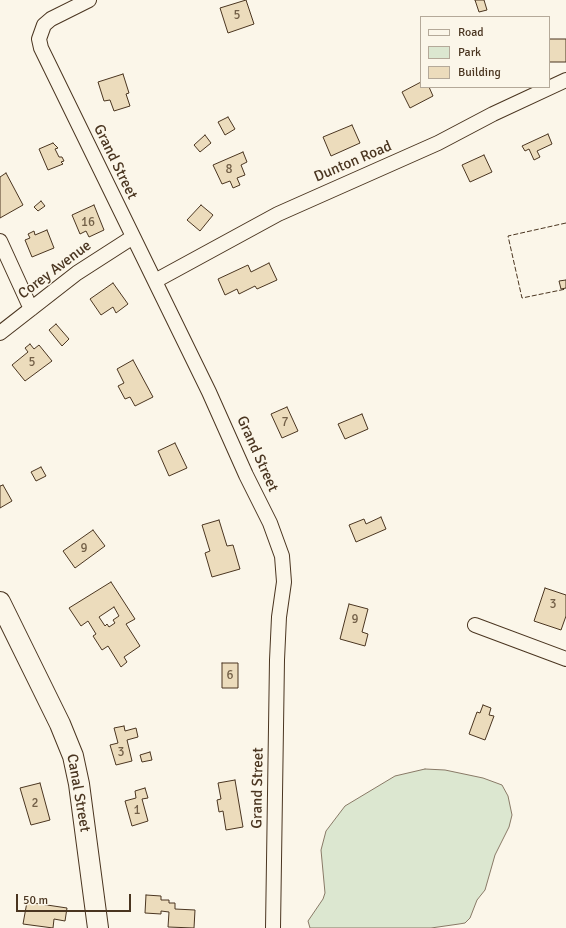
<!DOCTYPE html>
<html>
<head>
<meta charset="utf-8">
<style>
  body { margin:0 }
  #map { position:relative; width:566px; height:928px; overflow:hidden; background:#fbf6e9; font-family:Signika,sans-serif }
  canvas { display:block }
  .legend { position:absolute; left:420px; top:16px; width:130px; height:72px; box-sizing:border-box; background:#fbf6e9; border:1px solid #b4a999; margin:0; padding:5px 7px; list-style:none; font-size:12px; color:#4a3520 }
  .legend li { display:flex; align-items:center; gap:8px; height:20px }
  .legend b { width:20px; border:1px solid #b4a999 }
  .scale { position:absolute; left:16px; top:894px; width:115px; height:18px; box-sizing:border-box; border:2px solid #4a3520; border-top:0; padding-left:5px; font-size:12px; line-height:14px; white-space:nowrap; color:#4a3520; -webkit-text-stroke:3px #fbf6e9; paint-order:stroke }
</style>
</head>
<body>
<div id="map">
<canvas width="566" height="928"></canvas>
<ul class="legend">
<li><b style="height:5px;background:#fbf6e9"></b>Road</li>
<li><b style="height:11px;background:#dce7d0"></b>Park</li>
<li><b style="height:11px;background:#ecdcbc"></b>Building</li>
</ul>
<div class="scale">50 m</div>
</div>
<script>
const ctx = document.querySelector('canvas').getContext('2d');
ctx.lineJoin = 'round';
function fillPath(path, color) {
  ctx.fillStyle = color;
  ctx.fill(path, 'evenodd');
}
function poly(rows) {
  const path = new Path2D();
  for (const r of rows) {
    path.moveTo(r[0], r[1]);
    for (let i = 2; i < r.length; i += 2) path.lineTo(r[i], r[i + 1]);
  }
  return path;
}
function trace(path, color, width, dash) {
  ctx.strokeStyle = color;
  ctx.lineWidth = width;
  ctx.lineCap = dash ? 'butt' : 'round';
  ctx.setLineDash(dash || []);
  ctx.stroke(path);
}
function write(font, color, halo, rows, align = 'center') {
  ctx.font = font + ' Signika,sans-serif';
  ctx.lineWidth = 3;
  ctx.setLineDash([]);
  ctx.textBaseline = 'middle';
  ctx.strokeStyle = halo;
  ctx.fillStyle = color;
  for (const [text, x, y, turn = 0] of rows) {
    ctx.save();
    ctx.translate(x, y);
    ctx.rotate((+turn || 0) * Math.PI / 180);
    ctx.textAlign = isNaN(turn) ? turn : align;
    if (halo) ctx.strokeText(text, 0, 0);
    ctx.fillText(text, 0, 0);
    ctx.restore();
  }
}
const green = poly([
  [425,769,445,770,483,778,502,785,508,796,512,815,509,827,495,855,485,890,477,900,470,918,465,923,459,924,431,928,310,928,308,921,323,899,325,893,321,850,326,831,345,806,395,776,425,769]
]);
const building = poly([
  [246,0,254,24,228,33,220,8,246,0],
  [475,0,484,0,487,10,479,12,475,0],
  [549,39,566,39,566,62,549,62,549,39],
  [123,74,129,93,126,94,130,106,114,111,110,100,104,101,98,82,123,74],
  [421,82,421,87,429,87,433,96,410,108,402,92,421,82],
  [228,117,235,129,225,135,218,122,228,117],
  [352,125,360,143,331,156,323,137,352,125],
  [548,134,552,144,537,151,540,157,534,160,529,149,525,151,522,146,548,134],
  [205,135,211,143,200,152,194,145,205,135],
  [53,143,58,148,55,149,59,157,62,157,64,161,61,162,63,164,48,170,39,149,53,143],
  [243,152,247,162,241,165,245,175,237,178,240,185,233,188,230,181,222,184,213,165,243,152],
  [484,155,492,172,470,182,462,165,484,155],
  [6,173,23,205,0,218,0,177,6,173],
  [41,201,45,206,38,211,34,207,41,201],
  [94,205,104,230,89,237,86,231,80,234,72,215,94,205],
  [201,205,213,215,200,231,187,220,201,205],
  [47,230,54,248,32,257,25,240,30,238,28,234,34,231,35,235,47,230],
  [269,263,277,280,257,289,255,286,239,294,237,289,225,295,218,279,248,265,251,272,269,263],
  [566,280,566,288,561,289,559,281,566,280],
  [113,283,128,304,116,313,113,307,101,315,90,299,113,283],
  [56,324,69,339,62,346,49,330,56,324],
  [30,344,34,349,39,345,52,361,25,381,12,365,28,352,25,348,30,344],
  [133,360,153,397,135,406,130,397,125,399,118,386,124,383,117,369,133,360],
  [287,407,298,431,282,438,271,414,287,407],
  [362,414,368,429,345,439,338,424,362,414],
  [175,443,187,468,169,476,158,451,175,443],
  [41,467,46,476,36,481,31,472,41,467],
  [3,485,12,501,0,508,0,486,3,485],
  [381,517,386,529,356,542,349,525,364,519,366,524,381,517],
  [219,520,227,546,233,545,240,569,212,577,205,553,210,551,202,525,219,520],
  [93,530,105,546,75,568,63,551,93,530],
  [111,582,135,619,126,624,140,646,124,657,127,662,121,667,108,646,102,650,93,636,96,634,88,621,81,626,69,608,111,582],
  [114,607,119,616,113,620,115,623,109,627,107,624,105,626,99,617,114,607],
  [545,588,566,595,566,616,561,630,534,621,545,588],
  [349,604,368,609,362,632,368,634,365,646,340,639,349,604],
  [222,663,238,663,238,688,222,688,222,663],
  [483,705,491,708,489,715,494,716,485,740,469,734,477,712,480,713,483,705],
  [124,726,125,731,136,728,138,737,127,740,132,761,116,765,110,745,118,743,114,728,124,726],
  [150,752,152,760,142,762,140,755,150,752],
  [235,780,243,827,226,830,223,811,219,812,217,800,221,799,218,783,235,780],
  [40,783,50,820,31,825,20,788,40,783],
  [145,788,148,798,142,799,148,821,132,826,125,801,136,798,135,791,145,788],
  [146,895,161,896,161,900,169,900,169,903,175,903,175,909,195,910,194,928,168,927,169,912,161,911,161,914,145,913,146,895],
  [27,902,67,908,65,921,54,919,53,928,23,924,27,902]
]);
const street = poly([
  [89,0,51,19,44,25,39,39,41,48,209,392,246,475,270,523,282,556,284,582,279,617,277,660,273,928],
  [0,241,31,309],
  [155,281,278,214,438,143,493,114,566,80],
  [0,333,77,273,133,237],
  [475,625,566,659]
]);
const secondary = poly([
  [0,602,60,724,73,756,79,784,98,928]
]);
const fence = poly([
  [566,223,508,236,522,298,566,289]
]);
const numberNames = [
  ["5",237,16],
  ["8",229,170],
  ["16",88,223],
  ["5",32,363],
  ["7",285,423],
  ["9",84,549],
  ["3",553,605],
  ["9",355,620],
  ["6",230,676],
  ["3",121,753],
  ["2",35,804],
  ["1",137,811]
];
const streetNames = [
  ["Grand Street",115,162,64],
  ["Dunton Road",353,162,-23],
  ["Corey Avenue",55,270,-37],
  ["Grand Street",257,454,66],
  ["Grand Street",258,788,-89],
  ["Canal Street",78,793,80]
];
fillPath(green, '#dce7d0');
trace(green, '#887966', 1);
fillPath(building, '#ecdcbc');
trace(building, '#4a3520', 1);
trace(street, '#4a3520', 16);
trace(secondary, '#4a3520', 22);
trace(street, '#fbf6e9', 14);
trace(secondary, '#fbf6e9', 20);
trace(fence, '#4a3520', 1, [5, 2]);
write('13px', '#725f47', null, numberNames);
write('15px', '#4a3520', '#fbf6e9', streetNames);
</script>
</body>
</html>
